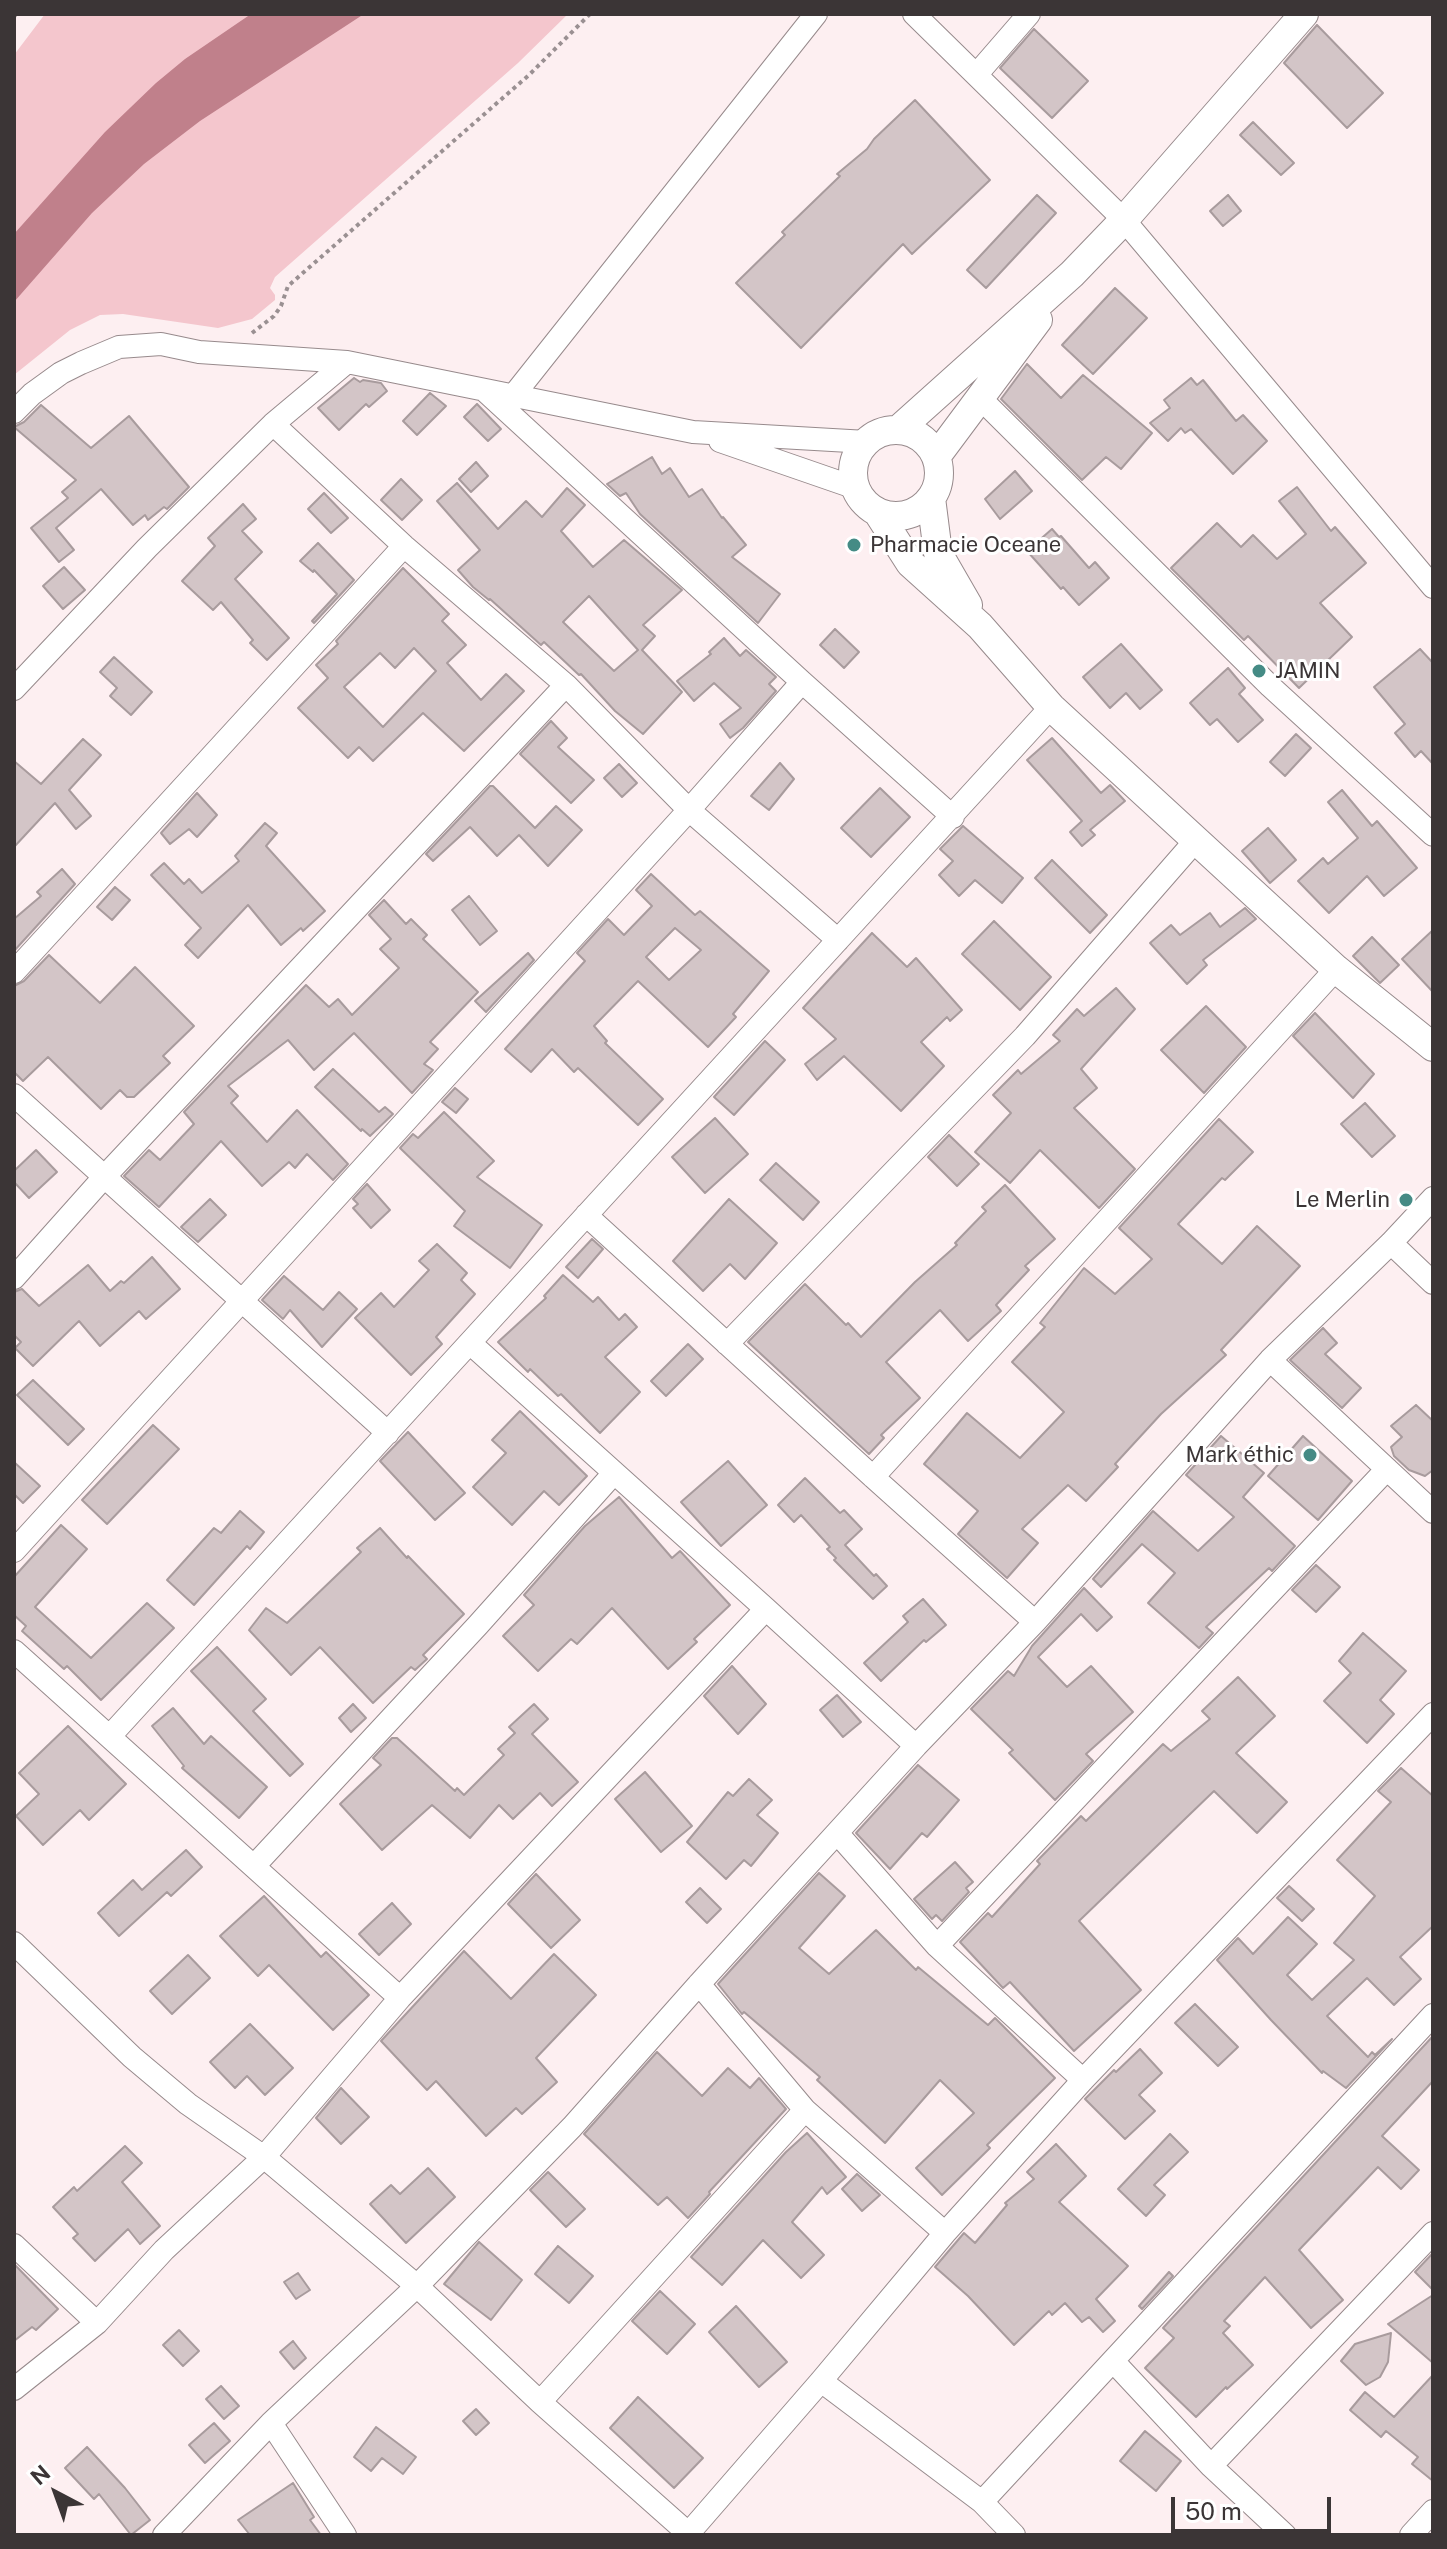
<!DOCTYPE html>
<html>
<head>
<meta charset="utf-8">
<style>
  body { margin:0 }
  #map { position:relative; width:1447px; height:2549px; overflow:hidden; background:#fdeff1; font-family:"Public Sans",sans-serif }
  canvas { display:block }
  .frame { position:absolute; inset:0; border:16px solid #3b3536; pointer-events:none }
  .north { position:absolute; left:16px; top:2453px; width:80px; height:80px; -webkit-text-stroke:6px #fff; paint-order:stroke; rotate:319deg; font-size:22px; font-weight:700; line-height:32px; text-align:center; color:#3b3536 }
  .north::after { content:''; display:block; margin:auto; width:28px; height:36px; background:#3b3536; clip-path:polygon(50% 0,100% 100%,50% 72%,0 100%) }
  .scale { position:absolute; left:1171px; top:2497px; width:160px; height:36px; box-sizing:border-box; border:4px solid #3b3536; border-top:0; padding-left:10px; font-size:24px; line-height:28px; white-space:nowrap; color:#3b3536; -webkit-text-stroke:6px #fff; paint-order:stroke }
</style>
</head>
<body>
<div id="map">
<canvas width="1447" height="2549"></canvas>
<div class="frame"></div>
<div class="north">N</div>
<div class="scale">50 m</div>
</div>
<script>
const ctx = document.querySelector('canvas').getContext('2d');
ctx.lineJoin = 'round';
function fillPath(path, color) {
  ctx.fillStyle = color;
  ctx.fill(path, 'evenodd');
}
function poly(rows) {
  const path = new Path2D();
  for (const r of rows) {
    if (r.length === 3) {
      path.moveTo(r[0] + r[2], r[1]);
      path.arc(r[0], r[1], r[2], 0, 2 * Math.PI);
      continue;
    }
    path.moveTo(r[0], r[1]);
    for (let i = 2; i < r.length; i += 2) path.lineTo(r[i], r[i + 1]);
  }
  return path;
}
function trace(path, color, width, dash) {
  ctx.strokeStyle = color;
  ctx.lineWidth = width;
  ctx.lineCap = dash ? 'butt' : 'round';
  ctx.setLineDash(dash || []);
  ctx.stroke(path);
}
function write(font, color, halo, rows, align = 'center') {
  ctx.font = font + ' "Public Sans",sans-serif';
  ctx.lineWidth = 6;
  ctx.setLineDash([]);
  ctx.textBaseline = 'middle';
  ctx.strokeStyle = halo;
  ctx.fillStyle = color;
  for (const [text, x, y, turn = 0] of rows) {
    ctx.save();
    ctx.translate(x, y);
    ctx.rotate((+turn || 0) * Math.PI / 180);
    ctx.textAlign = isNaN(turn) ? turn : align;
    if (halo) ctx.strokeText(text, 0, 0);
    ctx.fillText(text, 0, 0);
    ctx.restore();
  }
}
const green = poly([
  [45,14,568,14,518,63,275,277,270,288,275,295,275,300,252,319,218,328,123,314,100,315,70,330,14,375,14,55]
]);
const water = poly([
  [251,14,364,14,200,121,144,164,92,213,14,302,14,234,105,132,156,83,185,59]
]);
const building = poly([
  [1317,25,1383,93,1347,128,1284,63,1317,25],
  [1034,29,1088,81,1052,118,1000,68,1034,29],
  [915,100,990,180,912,254,903,244,801,348,736,283,785,235,782,232,840,176,837,174,867,149,874,139,915,100],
  [1253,122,1294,163,1281,175,1240,135,1253,122],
  [1037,195,1056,213,986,288,967,270,1037,195],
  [1228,195,1241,211,1223,226,1210,211,1228,195],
  [1115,288,1147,318,1093,374,1062,345,1115,288],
  [1027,364,1061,398,1083,375,1152,433,1121,469,1106,457,1082,480,1001,399,1027,364],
  [354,378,360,382,363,380,381,383,387,391,369,407,366,404,339,430,318,408,354,378],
  [1191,378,1197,385,1203,380,1236,421,1243,415,1267,441,1233,474,1191,429,1185,433,1181,428,1168,441,1150,423,1170,408,1164,400,1191,378],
  [430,393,446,406,417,435,403,421,430,393],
  [477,404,501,429,488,441,464,417,477,404],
  [41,405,91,448,129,416,189,487,167,509,164,507,148,520,145,515,133,525,101,489,56,528,74,550,59,562,31,528,68,498,62,492,76,480,14,427,24,422,41,405],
  [652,457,662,474,670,468,689,497,702,489,722,518,723,517,746,545,732,557,780,594,758,623,640,514,626,493,620,496,607,484,652,457],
  [476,462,488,476,471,492,459,479,476,462],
  [1015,471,1032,491,1000,519,985,499,1015,471],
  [401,479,422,500,402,520,381,500,401,479],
  [457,483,498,529,526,501,542,517,567,488,585,505,561,531,593,567,624,540,682,590,643,625,655,636,642,650,682,692,643,734,615,711,581,674,579,675,544,642,541,645,490,599,489,600,473,587,458,570,480,550,437,501,457,483],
  [589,596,638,650,614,671,563,622,589,596],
  [1297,487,1331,531,1335,527,1366,563,1320,603,1352,637,1299,688,1248,636,1244,640,1171,568,1217,523,1241,547,1253,535,1277,559,1306,534,1279,501,1297,487],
  [324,493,348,518,331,533,308,509,324,493],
  [243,504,256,519,242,531,262,552,235,579,289,638,267,660,250,643,253,640,221,602,213,610,182,581,215,546,208,538,243,504],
  [1052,529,1059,537,1061,536,1089,568,1095,562,1109,578,1079,605,1063,587,1061,589,1027,551,1052,529],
  [318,543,354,580,314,623,312,621,337,594,314,570,313,572,300,561,318,543],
  [64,567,85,590,63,609,43,586,64,567],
  [403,568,449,614,442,621,466,645,447,663,481,700,506,674,524,691,464,751,423,713,373,761,359,747,348,758,298,708,328,678,316,665,338,644,336,641,403,568],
  [414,648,436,671,383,727,344,687,380,653,395,668,414,648],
  [835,629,859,652,844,668,820,645,835,629],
  [724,638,740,656,746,650,776,677,769,684,776,691,743,728,730,738,720,724,741,708,714,683,694,701,677,681,711,654,709,652,724,638],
  [1121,644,1162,690,1140,709,1126,693,1110,708,1083,677,1121,644],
  [1420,649,1433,663,1433,764,1421,751,1415,757,1395,733,1405,724,1374,687,1420,649],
  [114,657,152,692,131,715,110,696,117,688,100,672,114,657],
  [1228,668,1245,688,1239,694,1263,720,1238,742,1217,719,1210,725,1190,703,1228,668],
  [551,721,567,738,558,747,594,780,571,803,520,754,551,721],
  [1296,734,1311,748,1285,776,1270,762,1296,734],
  [1052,738,1101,793,1110,785,1125,801,1090,830,1095,835,1082,846,1070,832,1082,821,1027,760,1052,738],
  [83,739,101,755,69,790,91,816,76,829,55,803,14,847,14,761,41,784,83,739],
  [780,763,794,779,769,810,751,796,780,763],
  [619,764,637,783,622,797,604,778,619,764],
  [490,786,493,786,535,828,556,806,582,830,548,866,519,835,497,856,470,827,433,861,426,854,490,786],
  [880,788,910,817,871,857,841,828,880,788],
  [1342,790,1372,826,1377,821,1417,868,1384,896,1367,876,1329,913,1298,881,1323,858,1328,864,1358,838,1328,802,1342,790],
  [197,793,217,815,197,837,189,829,170,844,161,833,197,793],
  [265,823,277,833,266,846,325,911,303,931,301,928,281,945,248,905,198,958,185,945,201,928,151,875,164,863,184,884,189,879,202,893,239,861,235,856,265,823],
  [963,826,1023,878,1002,903,975,880,959,896,939,875,953,861,940,849,963,826],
  [1268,828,1296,860,1270,883,1242,851,1268,828],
  [1052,860,1107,915,1090,933,1035,878,1052,860],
  [62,869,75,884,14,951,14,919,41,896,37,892,62,869],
  [651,874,695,915,700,911,769,971,733,1014,736,1017,708,1047,638,981,594,1026,607,1041,605,1043,663,1099,638,1125,578,1068,574,1072,552,1049,531,1072,505,1049,585,961,577,953,608,919,624,935,652,906,636,890,651,874],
  [675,928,701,950,669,980,646,957,675,928],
  [115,887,130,900,112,920,97,907,115,887],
  [469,896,497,931,480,945,452,910,469,896],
  [384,900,406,924,411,919,427,935,423,939,478,992,430,1042,438,1049,424,1064,433,1070,412,1093,354,1033,314,1070,288,1040,228,1086,238,1096,231,1103,267,1142,297,1110,348,1164,333,1180,307,1154,295,1168,289,1162,262,1186,221,1141,159,1207,124,1176,149,1150,160,1160,194,1124,184,1112,306,985,329,1007,338,999,352,1015,399,968,380,949,391,939,369,915,384,900],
  [1245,908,1256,919,1203,960,1207,965,1187,984,1150,943,1171,925,1180,935,1210,913,1220,927,1245,908],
  [994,921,1051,977,1020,1010,962,954,994,921],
  [1433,930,1433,992,1402,959,1433,930],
  [872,933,907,967,916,958,962,1010,950,1021,947,1017,921,1042,944,1066,901,1111,844,1056,817,1080,805,1064,836,1039,803,1008,872,933],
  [1372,937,1399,965,1380,983,1353,956,1372,937],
  [528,953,534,960,486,1012,475,1001,528,953],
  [49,955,100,1003,135,967,194,1026,163,1056,170,1063,134,1097,127,1097,120,1090,101,1109,48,1057,23,1081,14,1072,14,986,24,981,49,955],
  [1116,988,1135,1009,1081,1069,1097,1088,1074,1108,1135,1169,1099,1208,1040,1150,1010,1183,975,1152,1011,1113,993,1095,1018,1070,1021,1074,1060,1041,1053,1035,1077,1009,1084,1016,1116,988],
  [1206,1006,1246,1047,1204,1093,1161,1050,1206,1006],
  [1315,1013,1374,1074,1353,1098,1293,1036,1315,1013],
  [765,1041,785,1060,734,1115,714,1097,765,1041],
  [333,1069,379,1112,385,1107,393,1114,370,1136,362,1129,361,1131,315,1087,333,1069],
  [455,1088,468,1099,456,1113,442,1102,455,1088],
  [1365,1103,1395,1136,1372,1157,1341,1124,1365,1103],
  [444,1112,494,1161,477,1177,542,1225,510,1268,454,1226,465,1211,400,1148,413,1134,418,1138,444,1112],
  [715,1118,748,1154,705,1193,672,1157,715,1118],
  [1219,1119,1253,1152,1225,1180,1222,1178,1178,1224,1222,1264,1257,1226,1300,1266,1221,1350,1226,1355,1161,1414,1115,1464,1118,1467,1086,1501,1068,1485,1022,1529,1038,1543,1007,1578,958,1534,978,1511,924,1464,967,1413,1020,1458,1064,1412,1012,1362,1045,1327,1040,1323,1084,1268,1115,1294,1152,1259,1119,1228,1219,1119],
  [949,1135,979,1164,957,1186,928,1157,949,1135],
  [36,1150,57,1172,29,1198,14,1182,14,1171,36,1150],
  [776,1163,819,1202,803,1220,760,1180,776,1163],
  [367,1184,390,1210,371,1228,353,1208,358,1204,353,1199,367,1184],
  [1005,1185,1055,1239,1025,1266,1029,1270,996,1305,1001,1311,968,1341,940,1310,886,1362,920,1398,881,1435,884,1438,869,1454,748,1342,805,1284,846,1325,848,1323,861,1337,915,1282,957,1245,955,1243,986,1211,982,1207,1005,1185],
  [210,1199,226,1215,198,1242,181,1227,210,1199],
  [729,1199,777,1243,745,1279,730,1264,703,1291,673,1261,729,1199],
  [592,1239,603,1249,578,1278,566,1267,592,1239],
  [437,1244,467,1273,461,1280,475,1294,436,1337,442,1344,411,1375,355,1318,381,1293,394,1307,429,1270,419,1261,437,1244],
  [152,1257,180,1289,146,1319,139,1311,100,1346,79,1321,33,1366,15,1348,21,1342,14,1335,14,1292,22,1289,39,1306,88,1265,110,1291,121,1281,124,1283,152,1257],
  [563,1275,593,1302,598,1297,619,1320,625,1314,637,1327,605,1357,640,1392,600,1433,561,1394,558,1396,530,1369,528,1372,498,1342,546,1298,544,1296,563,1275],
  [284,1276,323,1310,339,1292,357,1309,322,1347,290,1310,283,1319,262,1300,284,1276],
  [1323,1328,1337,1343,1325,1354,1361,1388,1342,1408,1290,1360,1323,1328],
  [688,1344,703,1359,666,1396,651,1381,688,1344],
  [33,1380,84,1429,68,1445,17,1395,33,1380],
  [1416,1405,1433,1421,1433,1470,1425,1476,1409,1470,1394,1456,1391,1447,1402,1437,1391,1426,1416,1405],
  [520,1411,587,1476,559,1505,544,1491,512,1525,473,1487,506,1453,492,1440,520,1411],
  [153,1425,179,1449,107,1524,82,1500,153,1425],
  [408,1432,465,1493,435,1520,380,1461,408,1432],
  [1221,1436,1264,1473,1243,1497,1295,1546,1272,1571,1269,1568,1206,1627,1213,1633,1199,1648,1148,1603,1175,1573,1142,1544,1101,1587,1093,1579,1153,1511,1198,1551,1234,1517,1186,1475,1221,1436],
  [1303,1436,1352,1481,1318,1520,1268,1476,1303,1436],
  [728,1461,767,1505,721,1546,681,1502,728,1461],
  [14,1462,40,1486,23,1503,14,1494,14,1462],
  [805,1478,840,1513,844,1510,862,1529,845,1545,874,1576,876,1574,887,1586,873,1599,834,1560,836,1558,827,1549,830,1547,801,1515,794,1522,778,1505,805,1478],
  [619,1497,672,1558,680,1551,730,1605,694,1639,697,1642,668,1669,612,1608,577,1644,571,1639,538,1671,503,1636,534,1605,524,1595,585,1526,619,1497],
  [240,1511,264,1532,250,1549,247,1546,194,1605,167,1580,214,1528,221,1533,240,1511],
  [61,1525,87,1549,35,1607,91,1658,147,1603,174,1628,101,1700,67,1666,64,1669,22,1631,26,1626,14,1615,14,1577,61,1525],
  [380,1528,407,1558,408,1556,464,1614,423,1655,427,1659,415,1670,411,1667,373,1703,320,1647,291,1675,249,1630,266,1608,287,1623,361,1552,357,1548,380,1528],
  [1316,1565,1340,1587,1316,1612,1292,1590,1316,1565],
  [1084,1588,1112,1617,1097,1631,1081,1614,1038,1657,1067,1687,1091,1666,1133,1712,1086,1754,1093,1761,1055,1800,1009,1753,1013,1750,971,1709,1008,1671,1014,1676,1032,1646,1084,1588],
  [923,1599,946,1625,926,1642,924,1640,881,1681,864,1663,908,1622,903,1616,923,1599],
  [1363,1633,1406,1671,1380,1700,1394,1714,1367,1743,1324,1701,1351,1673,1339,1661,1363,1633],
  [217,1647,266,1699,253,1711,303,1764,290,1776,191,1671,217,1647],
  [732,1666,766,1704,738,1734,704,1696,732,1666],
  [1238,1677,1275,1716,1236,1753,1287,1802,1257,1833,1214,1791,1079,1921,1141,1990,1074,2051,1010,1982,1003,1988,960,1942,988,1913,992,1917,1040,1864,1037,1861,1081,1816,1086,1821,1163,1744,1171,1751,1210,1719,1202,1711,1238,1677],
  [837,1695,861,1722,843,1737,820,1710,837,1695],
  [353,1704,366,1718,351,1732,339,1718,353,1704],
  [534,1704,548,1719,532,1734,578,1782,552,1806,540,1793,513,1819,499,1805,470,1838,432,1805,382,1850,340,1804,381,1765,373,1758,392,1738,397,1738,455,1791,457,1788,464,1795,504,1755,498,1749,515,1733,509,1727,534,1704],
  [173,1708,204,1744,211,1736,267,1787,239,1818,182,1768,184,1766,152,1726,173,1708],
  [68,1726,126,1784,89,1820,80,1810,43,1845,16,1816,39,1794,19,1773,68,1726],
  [918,1765,959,1800,927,1837,922,1833,890,1869,856,1833,918,1765],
  [1401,1768,1433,1796,1433,1926,1400,1957,1421,1979,1394,2005,1367,1978,1327,2016,1368,2057,1372,2052,1375,2055,1392,2039,1346,2088,1323,2071,1322,2073,1271,2020,1217,1960,1238,1938,1253,1954,1288,1917,1317,1944,1287,1975,1312,2000,1354,1960,1334,1943,1375,1896,1337,1860,1391,1802,1378,1791,1401,1768],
  [645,1772,692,1826,661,1852,615,1799,645,1772],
  [749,1779,772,1800,757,1815,778,1833,751,1866,744,1860,726,1879,687,1842,728,1792,733,1796,749,1779],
  [186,1850,202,1867,171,1896,167,1892,119,1936,98,1913,133,1880,142,1890,186,1850],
  [955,1862,973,1882,966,1888,969,1892,942,1921,936,1915,932,1919,914,1899,955,1862],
  [819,1873,845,1896,799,1948,829,1974,876,1930,916,1970,918,1967,988,2025,995,2018,1055,2078,987,2145,990,2148,942,2195,916,2168,974,2113,940,2080,885,2143,817,2080,820,2077,744,2012,742,2014,718,1984,819,1873],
  [536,1874,580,1920,551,1948,508,1904,536,1874],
  [1289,1886,1314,1909,1302,1921,1277,1898,1289,1886],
  [700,1888,721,1909,707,1923,686,1902,700,1888],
  [264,1896,321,1957,326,1952,369,1995,333,2030,269,1965,258,1976,220,1936,264,1896],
  [392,1903,411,1924,379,1955,359,1934,392,1903],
  [464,1951,511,1999,554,1954,596,1995,536,2058,557,2082,522,2114,516,2108,486,2136,436,2081,427,2090,381,2041,464,1951],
  [188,1955,210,1978,172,2014,150,1991,188,1955],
  [1195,2004,1238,2047,1218,2066,1175,2023,1195,2004],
  [250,2024,293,2068,265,2095,247,2076,235,2088,210,2062,250,2024],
  [1433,2036,1433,2081,1382,2136,1419,2170,1401,2189,1378,2167,1299,2250,1343,2300,1311,2328,1265,2277,1224,2321,1230,2326,1223,2333,1253,2365,1227,2389,1226,2387,1196,2417,1145,2368,1174,2338,1163,2328,1433,2036],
  [1140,2049,1162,2073,1139,2095,1155,2111,1125,2139,1085,2099,1114,2070,1116,2072,1140,2049],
  [657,2052,702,2096,728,2068,750,2088,759,2078,786,2109,709,2192,710,2194,688,2218,667,2197,658,2205,584,2134,657,2052],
  [341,2088,369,2117,341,2144,316,2118,341,2088],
  [807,2133,846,2177,827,2194,822,2187,792,2222,824,2255,801,2278,763,2240,722,2285,691,2257,786,2152,807,2133],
  [1170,2134,1188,2152,1154,2185,1165,2195,1146,2216,1118,2189,1170,2134],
  [1056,2144,1086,2176,1059,2202,1128,2266,1096,2299,1115,2321,1103,2332,1089,2317,1082,2322,1065,2303,1052,2315,1049,2311,1014,2345,968,2296,935,2267,964,2233,975,2243,1007,2205,1005,2203,1034,2179,1027,2172,1056,2144],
  [125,2146,142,2163,122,2182,160,2226,140,2244,128,2229,95,2261,73,2238,78,2234,53,2207,74,2187,77,2191,125,2146],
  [428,2168,455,2197,406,2243,370,2204,391,2185,400,2194,428,2168],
  [548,2172,585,2209,566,2227,530,2190,548,2172],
  [857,2174,880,2195,862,2211,842,2189,857,2174],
  [479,2242,522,2280,491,2320,444,2284,479,2242],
  [558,2246,593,2276,569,2303,535,2274,558,2246],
  [1433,2253,1433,2290,1415,2272,1433,2253],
  [14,2264,58,2309,36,2330,32,2327,14,2341,14,2264],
  [1169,2272,1173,2276,1142,2309,1139,2306,1169,2272],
  [298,2273,310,2290,296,2299,284,2282,298,2273],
  [660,2291,695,2324,667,2354,632,2321,660,2291],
  [1433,2295,1433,2363,1388,2324,1433,2295],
  [736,2306,787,2362,759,2387,709,2332,736,2306],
  [179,2330,199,2351,183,2366,163,2345,179,2330],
  [1391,2333,1388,2362,1380,2377,1366,2385,1341,2361,1355,2344,1391,2333],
  [293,2341,306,2358,294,2369,280,2352,293,2341],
  [1433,2375,1433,2481,1412,2464,1418,2457,1386,2431,1381,2437,1350,2410,1365,2392,1394,2417,1433,2375],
  [221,2386,239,2406,224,2419,206,2399,221,2386],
  [638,2397,703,2458,674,2488,610,2428,638,2397],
  [476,2409,489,2423,476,2435,463,2421,476,2409],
  [214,2423,230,2441,205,2463,189,2445,214,2423],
  [376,2427,416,2457,403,2474,382,2458,371,2471,354,2457,376,2427],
  [1145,2431,1181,2461,1156,2491,1120,2461,1145,2431],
  [87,2447,125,2488,150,2520,131,2535,99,2494,94,2499,65,2468,87,2447],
  [293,2483,314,2517,310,2520,321,2535,250,2535,238,2520,293,2483]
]);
const path = poly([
  [14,17,16,14],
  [252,333,274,316,281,306,288,286,529,75,590,14]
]);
const minor = poly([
  [914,14,1124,220,1433,587],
  [977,74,1029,14],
  [484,390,802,682,953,817],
  [513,396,816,14],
  [980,398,1270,686,1433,835],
  [14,412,32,394,61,373,81,363,119,347,161,344,199,352,347,362,693,432,867,442],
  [273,424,404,546,566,685,689,810,838,940],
  [720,441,856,488],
  [14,689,147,548,273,424,347,362],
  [14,972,404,546],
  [14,1095,388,1433],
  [586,1215,873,1477,1035,1622],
  [1391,1243,1433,1283],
  [14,1278,105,1176,566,685],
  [470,1343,766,1609,916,1746],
  [727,1344,1025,1036,1196,840],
  [1270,1360,1433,1512],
  [873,1477,1336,969],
  [14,1551,689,810,802,682],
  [14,1651,400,1998],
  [110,1736,1051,707],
  [838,1834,937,1946,1083,2080],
  [254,1866,478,1625,614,1473],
  [14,1943,132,2057,188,2104,264,2157,417,2286,540,2402,690,2535],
  [937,1946,1387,1469],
  [699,1984,805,2110,945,2233],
  [14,2245,97,2323],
  [1113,2361,1211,2466,1285,2535],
  [821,2381,982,2502,1014,2535],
  [14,2389,97,2323,164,2250,264,2157,400,1998,766,1609],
  [540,2402,805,2110],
  [271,2423,345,2535],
  [1211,2466,1433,2233],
  [982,2502,1433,2015],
  [688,2534,821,2381,945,2233,1083,2080,1433,1714],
  [164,2535,271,2423,417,2286,572,2127,699,1984,916,1746,1035,1622,1270,1360,1391,1243,1433,1198],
  [1411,2535,1433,2511]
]);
const major = poly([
  [898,430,1072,274,1124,220,1304,14],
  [896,473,43],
  [936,457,1038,320],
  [931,498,938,553,968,605],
  [878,513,910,563,980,626,1051,707,1336,969,1433,1047]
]);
const markers = [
  [854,545,8,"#458b85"],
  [1259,671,8,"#458b85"],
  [1406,1200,8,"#458b85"],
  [1310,1455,8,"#458b85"]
];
const poiNames = [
  ["Pharmacie Oceane",870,545],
  ["JAMIN",1275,671],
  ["Le Merlin",1390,1200,"right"],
  ["Mark éthic",1294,1455,"right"]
];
fillPath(green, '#f4c6cd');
fillPath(water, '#c0808b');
fillPath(building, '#d3c5c7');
trace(building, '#a89b9d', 2);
trace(minor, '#978a8c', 24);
trace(major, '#978a8c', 30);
trace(path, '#9a9092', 4, [4, 4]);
trace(minor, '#fff', 22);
trace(major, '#fff', 28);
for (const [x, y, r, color] of markers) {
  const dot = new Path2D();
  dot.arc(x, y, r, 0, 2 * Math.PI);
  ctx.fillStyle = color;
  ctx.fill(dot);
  trace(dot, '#fff', 3);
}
write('22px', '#3b3536', '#fff', poiNames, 'left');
</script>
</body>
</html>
